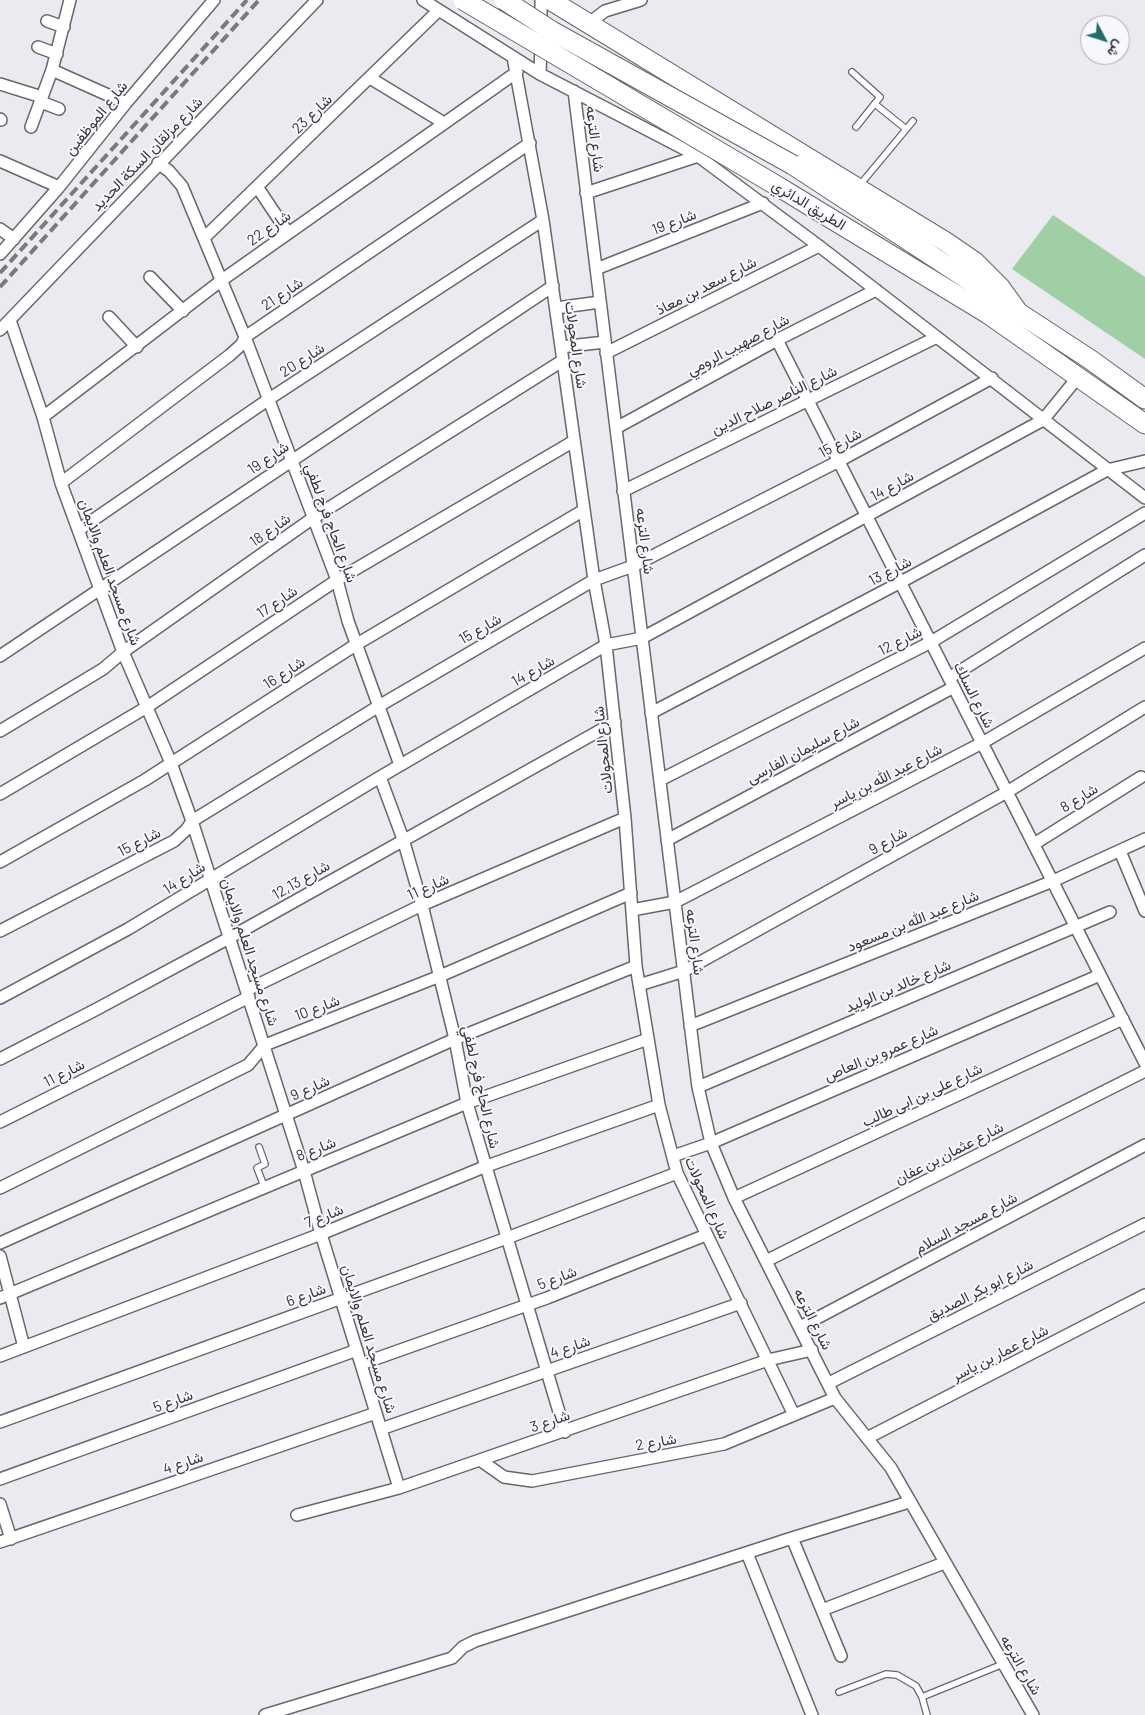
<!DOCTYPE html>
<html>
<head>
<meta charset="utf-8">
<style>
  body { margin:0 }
  #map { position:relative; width:1145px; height:1715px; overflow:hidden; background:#eaeaf0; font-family:Barlow,Vazirmatn,sans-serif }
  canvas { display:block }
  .north { position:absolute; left:1080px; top:15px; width:50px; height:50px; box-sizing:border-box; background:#f7f8fd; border:1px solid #aaaaae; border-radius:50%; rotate:130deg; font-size:14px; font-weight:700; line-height:20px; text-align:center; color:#363638 }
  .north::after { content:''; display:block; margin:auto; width:18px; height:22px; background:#236d69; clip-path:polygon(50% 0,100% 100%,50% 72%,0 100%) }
</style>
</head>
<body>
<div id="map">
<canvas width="1145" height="1715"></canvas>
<div class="north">ش</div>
</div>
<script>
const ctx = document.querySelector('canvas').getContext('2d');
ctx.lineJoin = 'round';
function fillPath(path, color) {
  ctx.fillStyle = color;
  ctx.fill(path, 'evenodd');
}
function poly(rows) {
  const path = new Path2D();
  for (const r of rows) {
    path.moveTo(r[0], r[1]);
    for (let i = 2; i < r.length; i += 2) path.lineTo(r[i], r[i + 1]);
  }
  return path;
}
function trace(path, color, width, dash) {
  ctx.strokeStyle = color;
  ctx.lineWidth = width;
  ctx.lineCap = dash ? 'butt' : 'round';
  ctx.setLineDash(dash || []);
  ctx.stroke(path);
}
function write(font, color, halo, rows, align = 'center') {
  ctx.font = font + ' Barlow,Vazirmatn,sans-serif';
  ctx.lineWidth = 4;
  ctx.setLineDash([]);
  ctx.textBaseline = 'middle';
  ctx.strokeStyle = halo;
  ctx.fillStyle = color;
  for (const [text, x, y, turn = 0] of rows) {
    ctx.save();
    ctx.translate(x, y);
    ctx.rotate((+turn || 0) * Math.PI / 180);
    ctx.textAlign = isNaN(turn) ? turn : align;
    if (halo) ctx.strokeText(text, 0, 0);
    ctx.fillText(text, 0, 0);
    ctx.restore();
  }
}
const green = poly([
  [1053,215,1145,277,1145,359,1012,269]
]);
const service = poly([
  [852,72,880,97,856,127],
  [875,104,906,129],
  [859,186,913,121],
  [259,1147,265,1164,257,1168,264,1186],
  [839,1692,886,1674,897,1675,916,1686,922,1697,927,1715],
  [922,1697,1003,1664]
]);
const minor = poly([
  [423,0,540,74,698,156,819,246,1145,498],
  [47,21,64,27],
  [589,23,605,11,641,0],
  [541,27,541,0],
  [38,47,57,54],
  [513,57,543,220,594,580,606,645,625,818,636,966,659,1105,677,1173,794,1415],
  [52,70,126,103],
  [540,74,541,43],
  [370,78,444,123],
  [0,84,42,97],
  [574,91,698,1087,711,1143,734,1198,835,1398,891,1468,1033,1715],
  [41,102,59,109],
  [0,119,1,120],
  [31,127,52,70,70,0],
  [0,161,59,187],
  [158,163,169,171,182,186,245,337,337,580,348,621,400,765],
  [258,188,288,233],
  [586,193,698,156],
  [0,229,14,239],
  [205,237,439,10],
  [0,254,59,187,126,103,214,0],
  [596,269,763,203],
  [150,277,183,311],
  [556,308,600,302],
  [109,317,137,347],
  [10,320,43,417,61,483,123,652,171,763,192,821,304,1171,321,1234,399,1488],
  [0,330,317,0],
  [777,340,1145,1063],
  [561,347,605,342],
  [606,353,819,246],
  [43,417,222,280,517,72],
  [616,428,777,340,876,290],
  [61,483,230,355,242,344,245,337,530,143],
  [623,491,937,337],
  [80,529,269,399,543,220],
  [0,656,553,286],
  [949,678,1145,555],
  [651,713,901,582,1107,470,1145,461],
  [0,731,103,669,123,652,313,518,562,361],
  [380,777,403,839,422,905,455,1039,467,1103,565,1432],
  [660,780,931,642,1145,513],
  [0,794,147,707,337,580,574,441],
  [667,840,954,687],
  [1034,844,1141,777],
  [1120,851,1145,911],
  [0,862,145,780,357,644,584,510],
  [632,910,675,902,982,743,1145,648],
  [0,931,174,841,187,829,192,821,379,706,594,580,633,566,839,461,992,378],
  [639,985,684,971,1007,792,1145,707],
  [247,990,422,905,625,818],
  [0,998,128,929,380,777,606,645,642,638,1043,420,1078,377],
  [690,1026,1053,881,1145,839],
  [0,1059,95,1010,229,938,615,722],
  [698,1087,1110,912],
  [0,1122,249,997],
  [673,1156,711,1143,1100,975],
  [0,1188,248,1065,265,1045,440,976,631,893],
  [734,1198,1123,1019],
  [0,1243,455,1039,636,966],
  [0,1256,24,1347],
  [766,1261,1145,1071],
  [0,1298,467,1103,648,1039],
  [800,1327,1145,1145],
  [0,1356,321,1234,484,1167,659,1105],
  [361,1364,547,1298,706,1235],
  [829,1383,1145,1224],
  [0,1422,507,1238,677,1173],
  [381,1429,741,1303],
  [869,1437,1145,1295],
  [480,1460,504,1477,532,1481,724,1444,835,1398],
  [0,1479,357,1350],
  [0,1504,11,1539],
  [297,1515,399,1488,768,1360,812,1350],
  [792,1538,841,1656],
  [0,1542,376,1413],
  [747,1553,812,1715],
  [822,1610,944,1563],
  [265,1715,452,1658,463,1647,475,1641,792,1538,909,1502]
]);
const primary = poly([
  [550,0,946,242,975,262,1000,287,1021,316],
  [793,165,1091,360,1145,399],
  [779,187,988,314,1145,424]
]);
const rail = poly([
  [0,273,247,0],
  [0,287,259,0]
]);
const primaryBridge = poly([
  [463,0,779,187],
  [504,0,552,31,793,165]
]);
const streetNames = [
  ["شارع 23",312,114,-44],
  ["شارع الموظفين",96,118,-51],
  ["شارع الترعه",595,139,83],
  ["شارع مزلقان السكة الحديد",147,154,-46],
  ["الطريق الدائري",809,205,31],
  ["شارع 19",674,222,-21],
  ["شارع 22",269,228,-35],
  ["شارع سعد بن معاذ",706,286,-27],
  ["شارع 21",282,294,-34],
  ["شارع المحولات",576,345,82],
  ["شارع صهيب الرومي",738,345,-28],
  ["شارع 20",302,360,-33],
  ["شارع الناصر صلاح الدين",774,400,-26],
  ["شارع 15",840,443,-28],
  ["شارع 19",268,458,-34],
  ["شارع 14",892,486,-29],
  ["شارع الحاج فرج لطفي",331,523,70],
  ["شارع 18",270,530,-35],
  ["شارع الترعه",645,541,83],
  ["شارع 13",890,571,-28],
  ["شارع مسجد العلم والايمان",110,572,70],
  ["شارع 17",277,602,-34],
  ["شارع 15",480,629,-30],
  ["شارع 12",900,641,-27],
  ["شارع 14",533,671,-30],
  ["شارع 16",284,673,-33],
  ["شارع السلك",974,695,63],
  ["شارع المحولات",603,750,-96],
  ["شارع سليمان الفارسى",803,750,-28],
  ["شارع عبد الله بن ياسر",886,776,-27],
  ["شارع 8",1079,798,-32],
  ["شارع 9",888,841,-29],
  ["شارع 15",139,842,-27],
  ["شارع 14",184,878,-33],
  ["شارع 12,13",301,880,-30],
  ["شارع 11",428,887,-24],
  ["شارع عبد الله بن مسعود",913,921,-22],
  ["شارع الترعه",695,942,83],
  ["شارع مسجد العلم والايمان",250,952,72],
  ["شارع خالد بن الوليد",898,986,-23],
  ["شارع 10",317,1008,-21],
  ["شارع عمرو بن العاص",881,1053,-23],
  ["شارع 11",64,1073,-27],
  ["شارع الحاج فرج لطفي",481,1087,77],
  ["شارع 9",310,1088,-24],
  ["شارع على بن ابى طالب",922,1095,-25],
  ["شارع 8",316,1149,-22],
  ["شارع عثمان بن عفان",949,1153,-27],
  ["شارع المحولات",707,1198,66],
  ["شارع 7",324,1216,-22],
  ["شارع مسجد السلام",966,1223,-28],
  ["شارع 5",557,1278,-21],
  ["شارع ابو بكر الصديق",980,1290,-27],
  ["شارع 6",306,1295,-20],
  ["شارع الترعه",813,1319,63],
  ["شارع مسجد العلم والايمان",369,1339,73],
  ["شارع 4",570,1347,-19],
  ["شارع عمار بن ياسر",1000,1353,-27],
  ["شارع 5",173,1401,-20],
  ["شارع 3",550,1421,-19],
  ["شارع 2",656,1442,-10],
  ["شارع 4",183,1463,-19],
  ["شارع الترعه",1021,1665,60]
];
fillPath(green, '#a0cfa6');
trace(service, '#67676c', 8);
trace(minor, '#67676c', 14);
trace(primary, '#67676c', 21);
trace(service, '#fff', 5.5);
trace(minor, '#fff', 11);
trace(primary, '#fff', 19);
trace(rail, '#7a7a7d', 4, [10, 5]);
trace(primaryBridge, '#67676c', 21, []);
trace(primaryBridge, '#fff', 19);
write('15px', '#363638', '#f7f8fd', streetNames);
</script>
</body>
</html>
